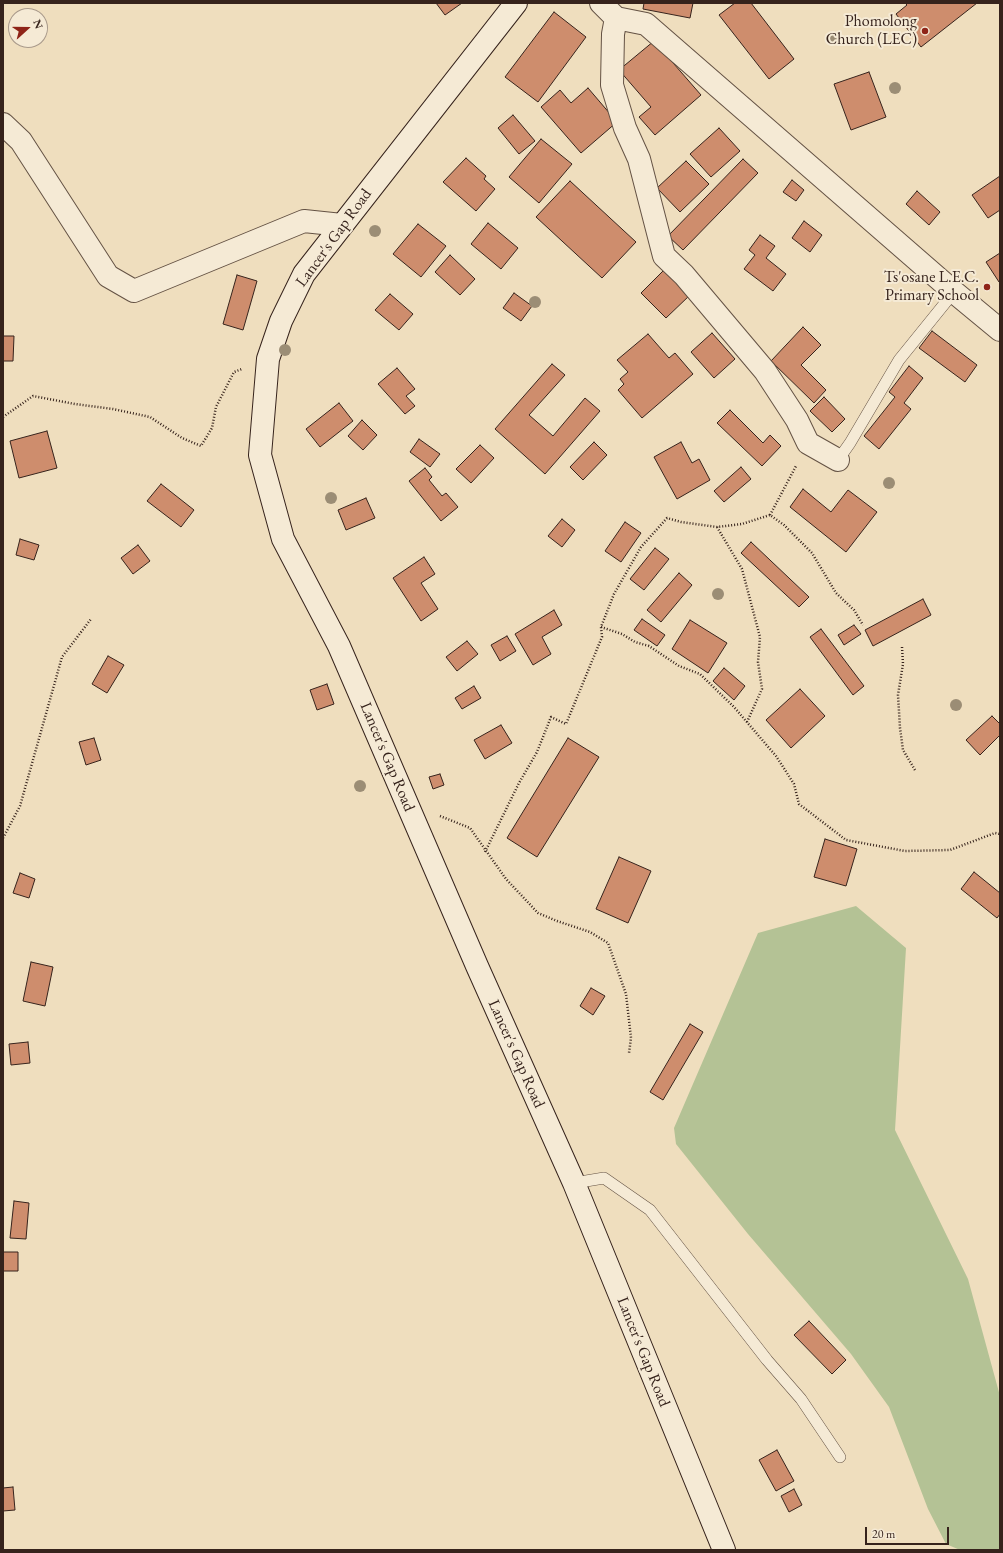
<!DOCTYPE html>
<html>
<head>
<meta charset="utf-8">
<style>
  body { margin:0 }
  #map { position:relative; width:1003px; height:1553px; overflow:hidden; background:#efdebe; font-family:"EB Garamond",serif }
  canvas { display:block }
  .frame { position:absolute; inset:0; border:4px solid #36231c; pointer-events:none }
  .north { position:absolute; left:8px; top:8px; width:40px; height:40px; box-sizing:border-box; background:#f5ead5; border:1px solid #a99a8b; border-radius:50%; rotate:69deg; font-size:11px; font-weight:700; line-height:16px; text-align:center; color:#36231c }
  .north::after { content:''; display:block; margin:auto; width:14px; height:18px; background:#8f2418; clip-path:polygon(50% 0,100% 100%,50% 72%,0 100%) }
  .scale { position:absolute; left:865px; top:1527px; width:84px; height:18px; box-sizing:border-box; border:2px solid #36231c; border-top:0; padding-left:5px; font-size:12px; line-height:14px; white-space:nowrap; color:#36231c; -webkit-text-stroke:3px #f5ead5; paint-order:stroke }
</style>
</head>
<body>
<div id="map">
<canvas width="1003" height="1553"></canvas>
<div class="frame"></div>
<div class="north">N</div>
<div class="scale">20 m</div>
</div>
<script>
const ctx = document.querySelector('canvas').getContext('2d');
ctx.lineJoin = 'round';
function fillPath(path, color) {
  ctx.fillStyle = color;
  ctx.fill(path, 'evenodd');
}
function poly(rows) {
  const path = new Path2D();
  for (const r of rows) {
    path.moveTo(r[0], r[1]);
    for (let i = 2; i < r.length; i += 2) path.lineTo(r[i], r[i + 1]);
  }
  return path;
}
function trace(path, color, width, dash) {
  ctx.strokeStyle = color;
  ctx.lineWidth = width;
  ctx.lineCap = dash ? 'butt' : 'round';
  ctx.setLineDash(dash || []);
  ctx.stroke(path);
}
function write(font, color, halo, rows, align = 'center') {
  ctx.font = font + ' "EB Garamond",serif';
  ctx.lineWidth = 4;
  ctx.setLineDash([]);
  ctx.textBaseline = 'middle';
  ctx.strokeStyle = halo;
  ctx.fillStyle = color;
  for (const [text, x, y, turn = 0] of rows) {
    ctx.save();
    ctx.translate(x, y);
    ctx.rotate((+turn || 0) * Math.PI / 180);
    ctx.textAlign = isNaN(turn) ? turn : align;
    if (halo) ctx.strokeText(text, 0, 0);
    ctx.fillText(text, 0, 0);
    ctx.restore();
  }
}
const green = poly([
  [856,906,906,948,895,1130,968,1279,1000,1396,1000,1550,960,1550,946,1544,928,1509,889,1407,851,1354,748,1234,676,1144,674,1128,758,933]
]);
const building = poly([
  [436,3,462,3,445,15,436,3],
  [644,3,693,3,690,18,643,9,644,3],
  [735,3,751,3,794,59,769,79,719,15,735,3],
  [905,3,977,3,921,47,896,14,907,5,905,3],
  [554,12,586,37,538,102,505,77,554,12],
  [654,41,701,95,655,135,639,117,651,107,619,70,654,41],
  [869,72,886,117,851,130,834,84,869,72],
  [588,88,617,122,581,153,541,107,560,90,571,103,588,88],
  [513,115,535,141,519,154,498,128,513,115],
  [719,128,740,151,711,177,690,154,719,128],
  [541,139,572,164,539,203,509,177,541,139],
  [466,158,486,176,484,179,495,189,476,211,443,182,466,158],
  [743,159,758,173,683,250,668,236,743,159],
  [686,161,709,184,680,212,657,188,686,161],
  [1000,176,1000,210,988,218,972,195,1000,176],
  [792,180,804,190,796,201,783,192,792,180],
  [570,181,636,242,602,278,536,217,570,181],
  [917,191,940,212,929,225,906,204,917,191],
  [804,221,822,235,810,252,792,238,804,221],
  [488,223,518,248,501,269,471,244,488,223],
  [418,224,446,246,421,277,393,254,418,224],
  [760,235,775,246,766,258,786,274,773,291,744,269,755,255,749,250,760,235],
  [1000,253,1000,281,999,282,986,262,1000,253],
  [450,255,475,279,460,295,435,272,450,255],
  [665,269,690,295,666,318,641,293,665,269],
  [237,275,257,281,243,330,223,324,237,275],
  [514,293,532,306,521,321,503,308,514,293],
  [390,294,413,314,399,330,375,310,390,294],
  [803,327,821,345,801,365,826,390,814,403,771,361,803,327],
  [932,331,977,365,965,382,919,348,932,331],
  [712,333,735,359,714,378,691,352,712,333],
  [648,334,669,358,675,353,693,374,642,418,618,390,624,384,620,379,628,372,617,360,648,334],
  [3,336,14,336,13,361,3,361,3,336],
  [552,364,565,375,529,415,553,436,585,398,600,411,545,474,495,429,552,364],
  [909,366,923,378,904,403,911,409,879,449,864,436,895,397,889,392,909,366],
  [397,368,415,389,406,396,415,406,405,414,378,384,397,368],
  [824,397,845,419,832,432,810,411,824,397],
  [339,403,353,421,320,447,306,429,339,403],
  [730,410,763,443,770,435,781,446,762,466,717,423,730,410],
  [362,420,377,435,363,450,348,436,362,420],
  [47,431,57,468,19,478,10,441,47,431],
  [419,439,440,454,430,467,410,452,419,439],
  [594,442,607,455,583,480,570,467,594,442],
  [681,442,692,463,699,459,710,480,677,499,654,457,681,442],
  [480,445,494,458,471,483,456,469,480,445],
  [741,467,751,479,724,502,714,491,741,467],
  [425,468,432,477,429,480,442,496,446,493,458,507,441,521,409,481,425,468],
  [161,484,194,510,181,527,147,501,161,484],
  [803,489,831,512,848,490,877,512,846,552,790,507,803,489],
  [366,498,375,518,346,530,338,510,366,498],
  [562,519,575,530,562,547,548,536,562,519],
  [625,522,641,533,621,562,605,551,625,522],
  [20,539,39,545,34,560,16,555,20,539],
  [751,542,809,597,799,607,741,553,751,542],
  [138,545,150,561,133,574,121,558,138,545],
  [655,548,669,559,644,590,630,579,655,548],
  [424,557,435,574,421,583,438,609,421,621,393,578,424,557],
  [679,573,692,585,661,622,647,610,679,573],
  [923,599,931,615,873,646,865,630,923,599],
  [554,610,562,625,542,637,551,654,533,665,515,634,554,610],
  [642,619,665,635,657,646,634,630,642,619],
  [690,620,727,643,708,673,672,649,690,620],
  [854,625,861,634,844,645,838,635,854,625],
  [821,629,864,686,853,695,810,637,821,629],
  [507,636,516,651,500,661,491,645,507,636],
  [467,641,478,654,457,671,446,657,467,641],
  [108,656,124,665,107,693,92,684,108,656],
  [724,668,745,686,734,700,713,681,724,668],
  [327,684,334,704,317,710,310,690,327,684],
  [474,686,481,698,462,709,455,698,474,686],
  [800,689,825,716,791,748,766,720,800,689],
  [992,716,1000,724,1000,735,980,755,966,740,992,716],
  [501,725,512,743,485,759,474,740,501,725],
  [94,738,101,760,86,765,79,742,94,738],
  [568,738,599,757,537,857,507,838,568,738],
  [440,774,444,785,433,789,429,777,440,774],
  [825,839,857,849,846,886,814,877,825,839],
  [619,857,651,871,628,923,596,909,619,857],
  [974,872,1000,893,1000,914,997,918,961,889,974,872],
  [20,873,35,879,29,898,13,893,20,873],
  [31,962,53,967,45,1006,23,1001,31,962],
  [591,988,605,996,593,1015,580,1006,591,988],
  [690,1024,703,1032,663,1100,650,1092,690,1024],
  [28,1042,30,1063,11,1065,9,1044,28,1042],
  [14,1201,29,1203,26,1239,10,1238,14,1201],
  [3,1252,18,1252,18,1271,3,1271,3,1252],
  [809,1321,846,1360,832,1374,794,1335,809,1321],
  [777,1450,794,1481,776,1491,759,1460,777,1450],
  [13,1487,15,1510,3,1511,3,1488,13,1487],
  [794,1489,802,1505,789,1512,781,1496,794,1489]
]);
const path = poly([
  [3,417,33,396,75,404,113,409,150,417,182,438,201,446,212,428,216,407,234,372,242,369],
  [770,515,796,466],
  [717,527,742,569,760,637,758,662,762,689,747,722],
  [601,627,622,634,635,642,649,646,679,666,700,674,734,707,776,756,794,784,799,804,846,840,905,851,950,850,995,833,1000,834],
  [902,647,903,664,898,695,900,728,903,750,915,770],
  [440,816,470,828,506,879,538,913,557,921,590,932,608,943,626,994,631,1038,629,1053],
  [3,838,20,806,62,657,91,619],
  [485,852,519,783,537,752,551,717,566,724,602,637,601,627,614,594,641,547,667,518,681,522,717,527,742,524,770,515,784,525,812,553,836,593,854,610,863,625]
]);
const service = poly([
  [838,460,850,443,899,360,954,292],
  [574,1183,604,1178,650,1210,767,1360,801,1399,840,1457]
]);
const minor = poly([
  [601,3,616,18,646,24,954,292,1000,330],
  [616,18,613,34,612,85,625,128,639,159,664,256,684,275,765,371,797,420,808,443,838,460],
  [3,124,21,141,108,276,134,291,304,221,342,225]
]);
const secondary = poly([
  [516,3,304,274,281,321,268,359,260,455,283,539,339,646,477,966,574,1183,724,1550]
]);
const trees = [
  [833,39],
  [895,88],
  [375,231],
  [535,302],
  [285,350],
  [889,483],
  [331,498],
  [718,594],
  [956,705],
  [360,786]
];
const markers = [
  [925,31,4,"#8f2418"],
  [987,287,4,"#8f2418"]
];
const poiNames = [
  ["Phomolong",917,22],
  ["Church (LEC)",917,40],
  ["Ts'osane L.E.C.",979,278],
  ["Primary School",979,296]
];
const streetNames = [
  ["Lancer's Gap Road",334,238,-54],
  ["Lancer's Gap Road",387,757,67],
  ["Lancer's Gap Road",516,1054,66],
  ["Lancer's Gap Road",643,1352,68]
];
fillPath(green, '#b4c295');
fillPath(building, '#ce8d6d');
trace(building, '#36231c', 1);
trace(service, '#645244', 12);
trace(minor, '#645244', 24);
trace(secondary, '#36231c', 24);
trace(path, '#36231c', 2.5, [1, 2]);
trace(service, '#f5ead5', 11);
trace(minor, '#f5ead5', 22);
trace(secondary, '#f5ead5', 22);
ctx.fillStyle = '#9b8d75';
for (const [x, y] of trees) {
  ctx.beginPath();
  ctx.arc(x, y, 6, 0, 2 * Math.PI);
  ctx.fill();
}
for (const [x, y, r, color] of markers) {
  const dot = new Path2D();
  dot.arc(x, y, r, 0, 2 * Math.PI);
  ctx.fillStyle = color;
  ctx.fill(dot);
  trace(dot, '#f5ead5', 1.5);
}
write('16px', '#36231c', '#f5ead5', poiNames, 'right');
write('16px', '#36231c', '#f5ead5', streetNames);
</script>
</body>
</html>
